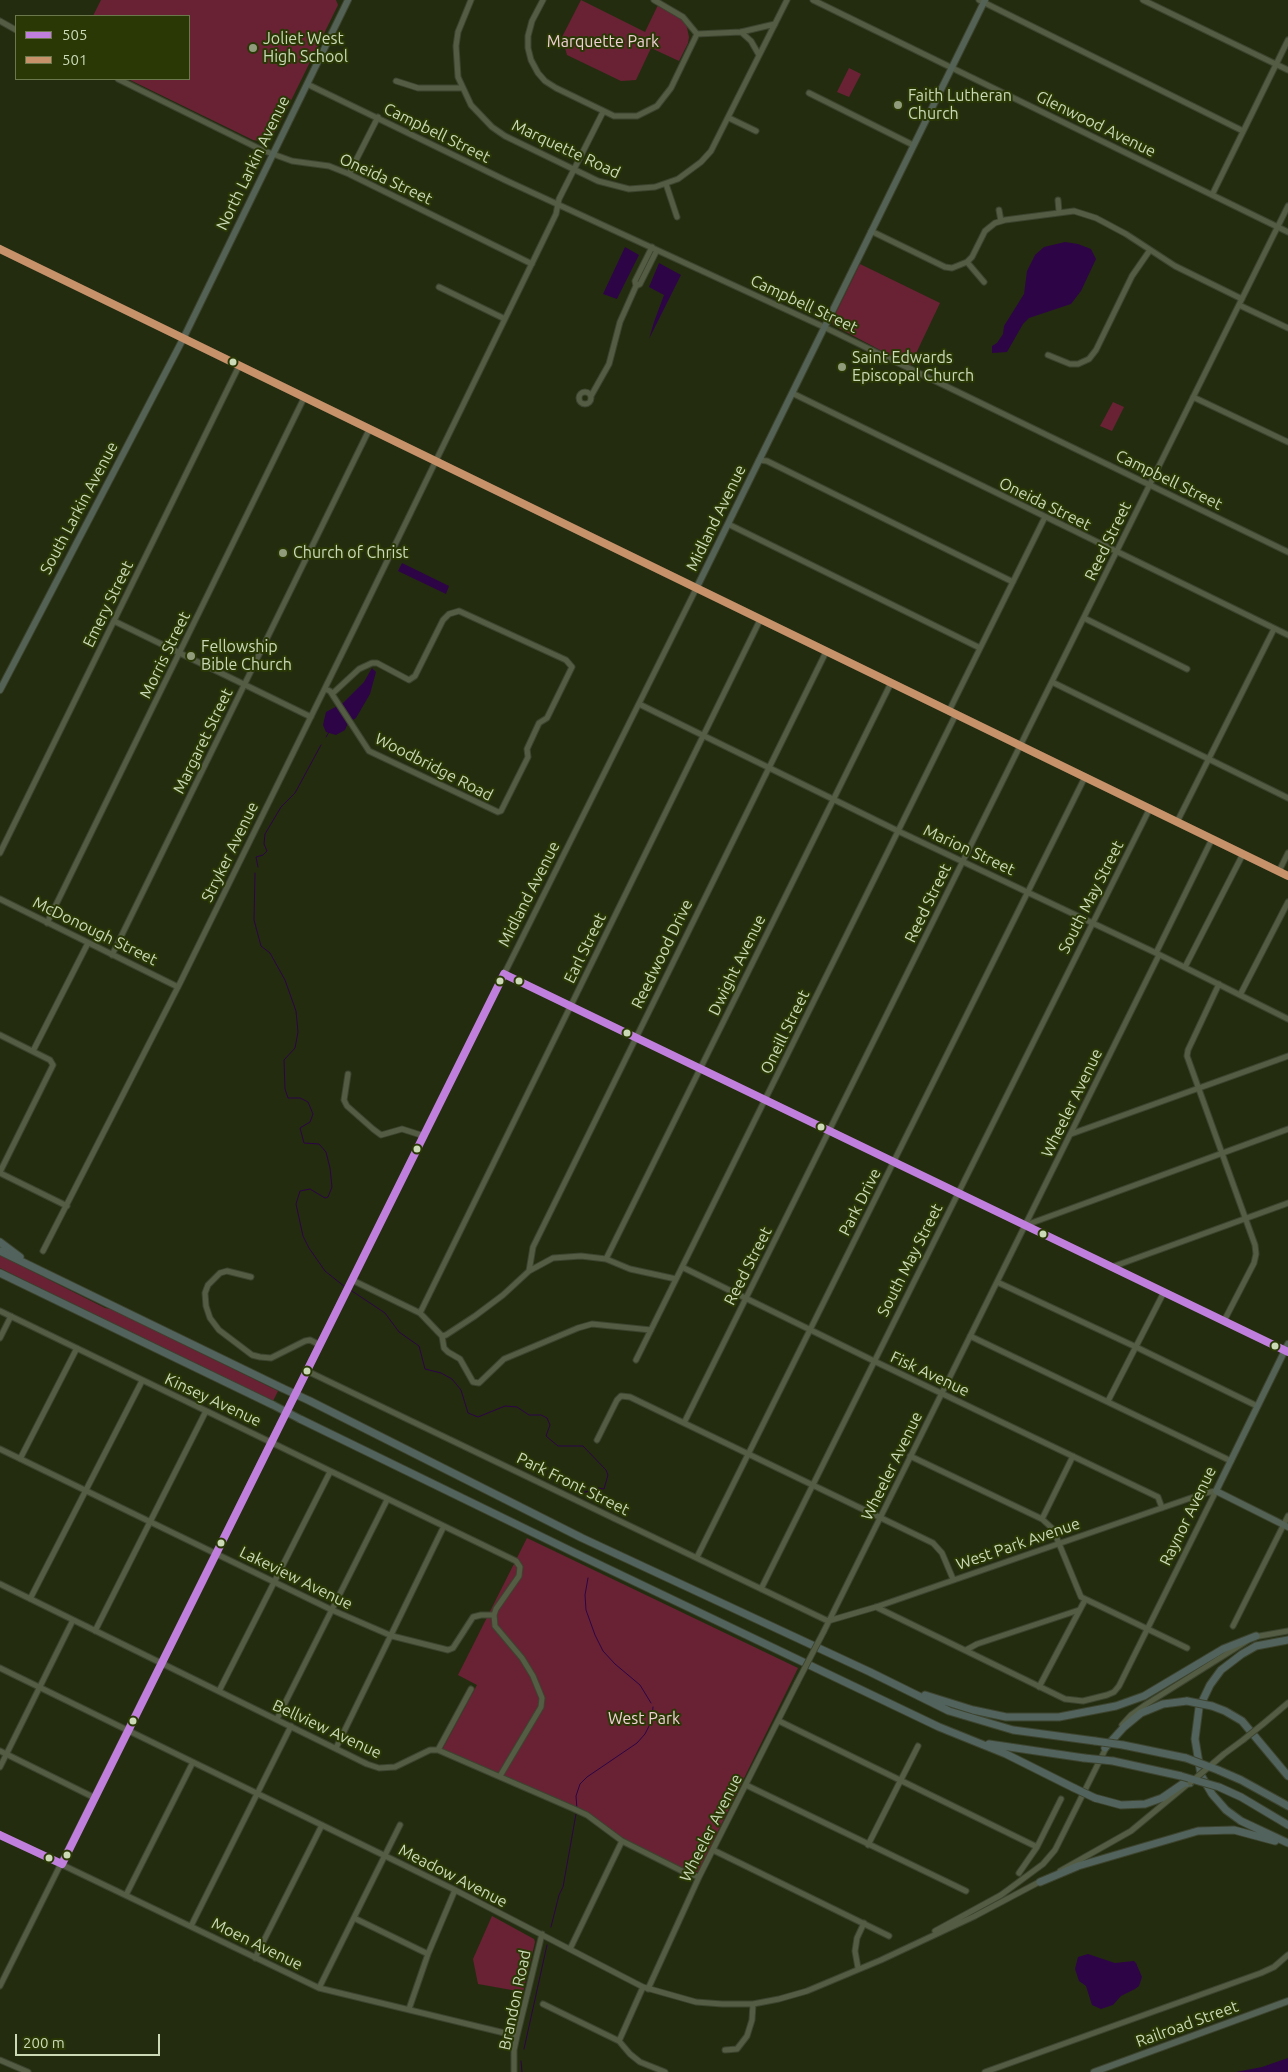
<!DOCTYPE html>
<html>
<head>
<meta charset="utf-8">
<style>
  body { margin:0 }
  #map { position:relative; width:1288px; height:2072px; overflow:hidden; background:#242c10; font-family:Ubuntu,sans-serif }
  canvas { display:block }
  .legend { position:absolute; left:15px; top:15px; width:175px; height:65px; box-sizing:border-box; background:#293804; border:1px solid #6a784c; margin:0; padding:6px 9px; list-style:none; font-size:15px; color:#cbd9b7 }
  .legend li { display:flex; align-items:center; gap:10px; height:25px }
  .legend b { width:25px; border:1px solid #6a784c }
  .scale { position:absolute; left:15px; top:2034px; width:145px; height:22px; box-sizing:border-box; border:2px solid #cbd9b7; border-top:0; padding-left:6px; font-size:15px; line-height:18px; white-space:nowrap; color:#cbd9b7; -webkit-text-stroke:4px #293804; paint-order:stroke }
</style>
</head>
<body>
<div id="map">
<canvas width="1288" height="2072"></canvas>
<ul class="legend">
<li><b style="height:6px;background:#c07fdc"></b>505</li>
<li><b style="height:6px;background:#c7916a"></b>501</li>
</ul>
<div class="scale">200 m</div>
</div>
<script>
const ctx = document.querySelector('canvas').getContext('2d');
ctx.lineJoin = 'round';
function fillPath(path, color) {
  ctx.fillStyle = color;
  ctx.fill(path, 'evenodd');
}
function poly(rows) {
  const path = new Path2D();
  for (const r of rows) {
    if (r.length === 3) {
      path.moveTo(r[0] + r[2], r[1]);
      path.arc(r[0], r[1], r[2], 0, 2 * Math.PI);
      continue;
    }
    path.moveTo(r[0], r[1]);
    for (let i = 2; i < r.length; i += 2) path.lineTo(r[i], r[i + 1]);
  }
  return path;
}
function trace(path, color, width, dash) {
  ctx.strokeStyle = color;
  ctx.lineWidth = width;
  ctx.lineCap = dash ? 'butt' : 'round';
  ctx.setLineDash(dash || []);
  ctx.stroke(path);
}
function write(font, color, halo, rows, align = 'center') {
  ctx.font = font + ' Ubuntu,sans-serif';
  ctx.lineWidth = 4;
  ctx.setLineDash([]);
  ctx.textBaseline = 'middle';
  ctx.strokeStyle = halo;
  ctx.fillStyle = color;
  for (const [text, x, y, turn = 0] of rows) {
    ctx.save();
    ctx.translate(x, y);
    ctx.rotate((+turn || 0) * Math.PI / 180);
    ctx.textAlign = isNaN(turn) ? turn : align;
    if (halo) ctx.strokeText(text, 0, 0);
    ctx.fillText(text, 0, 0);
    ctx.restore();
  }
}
const green = poly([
  [101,0,336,0,338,5,278,127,269,140,265,142,253,140,128,79,189,79,189,16,93,16],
  [581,0,645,32,658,5,682,18,686,23,689,37,688,43,679,61,651,48,636,80,621,81,567,55,562,37],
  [849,68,861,74,849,97,837,92],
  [860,264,940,303,910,366,833,325,832,321],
  [1113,402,1124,407,1112,431,1100,426],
  [0,1255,105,1308,111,1309,278,1391,273,1401,28,1282,0,1268],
  [527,1538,798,1668,698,1872,688,1871,626,1840,613,1831,551,1799,442,1750,477,1685,458,1675],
  [492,1916,534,1939,535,1942,523,1992,478,1984,473,1959]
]);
const water = poly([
  [1065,242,1078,244,1091,249,1096,259,1081,291,1071,304,1029,318,1023,324,1007,352,992,353,992,346,997,343,1003,334,1004,326,1024,294,1027,271,1035,255,1044,247],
  [625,247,639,255,617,299,603,294],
  [659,263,681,275,649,339,654,322,664,295,649,287],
  [402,563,449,586,446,594,398,571],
  [372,668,376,672,370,694,356,718,348,723,345,730,336,735,326,732,323,725,326,712,343,703,364,682],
  [1088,1954,1115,1963,1134,1961,1136,1963,1142,1977,1139,1986,1135,1989,1121,1996,1113,2005,1101,2009,1092,2005,1086,1986,1079,1981,1075,1969,1078,1957],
  [1288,2058,1288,2072,1236,2072,1262,2067]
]);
const stream = poly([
  [326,737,329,732],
  [258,867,256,857,263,855,267,851,264,844,265,834,281,807,295,793,321,745],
  [255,873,254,920,261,946,270,953,285,980,296,1011,298,1032,295,1048,284,1060,285,1089,288,1098,300,1098,308,1102,313,1114,310,1122,300,1128,304,1143,319,1144,326,1152,330,1168,332,1187,328,1197,325,1198,310,1189,300,1191,296,1204,303,1236,309,1248,325,1271,345,1287],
  [352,1291,385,1313,399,1332,419,1346,425,1369,441,1373,452,1379,461,1390,468,1413,478,1417,505,1406,517,1407,529,1415,541,1415,547,1418,550,1425,546,1436,558,1446,583,1446,606,1470,608,1475,604,1489,598,1488,582,1493],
  [588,1578,585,1595,586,1610,595,1635,603,1651,615,1664,640,1685,651,1703],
  [577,1809,576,1796,580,1784,587,1777,637,1743,645,1734,652,1720,653,1707],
  [551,1927,559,1895,563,1887,576,1814],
  [524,2049,547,1945],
  [521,2061,522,2072]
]);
const minor = poly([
  [471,0,458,32,456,46,458,77,471,105,492,127,505,136,598,181,629,189,655,187,678,179,701,162,711,151,787,0],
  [543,0,532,21,528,36,528,48,531,60,538,73,545,81,556,88,614,116,637,116,657,106,671,88,697,34],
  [654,0,683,17,697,34],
  [813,0,1288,232],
  [979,0,1243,131],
  [1143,0,1288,70],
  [0,21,16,30],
  [741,32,751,41,759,55],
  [697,34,741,32,775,24],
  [118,79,262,150,292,161,329,166,349,174,532,264],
  [396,81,418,88,462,88],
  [307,84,507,181,824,327,1288,552],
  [809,93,913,145],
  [729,118,756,131],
  [349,174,378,117],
  [666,184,677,217],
  [1212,195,1288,40],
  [1058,200,1059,212],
  [999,210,1001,221],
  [871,231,945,267,952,268,967,262,972,257,985,231,995,223,1005,220,1074,211,1096,218,1126,234,1175,266,1242,299],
  [967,262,984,282],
  [636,286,640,284,657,250],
  [439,287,505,319],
  [1239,305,1288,328],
  [1048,355,1070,364,1078,364,1089,359,1096,350,1132,276,1150,250],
  [585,398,6],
  [792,393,1288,635],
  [591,396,609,364,620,322,636,286,635,281,652,247],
  [1193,397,1288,442],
  [759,460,767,461,1013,582],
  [728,524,980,648],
  [1084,618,1187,669],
  [114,621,311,717],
  [1052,682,1288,798],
  [325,689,330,691,369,751,498,812,501,811,528,757,527,749,539,723,547,718,572,667,566,660,459,611,449,614,443,620,415,676,409,680,377,663,372,663,359,669,332,694],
  [639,704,898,831,1156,953,1288,1019],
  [949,711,1045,517],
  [1177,822,1274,629],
  [0,853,239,366],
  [1279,871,1288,853],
  [0,899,178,987],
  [47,923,304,398],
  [1156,953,1212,839],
  [112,955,369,430],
  [1185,967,1243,854],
  [504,974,1288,1352],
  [1219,984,1188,1050,1187,1056,1255,1245,1256,1254,1254,1263,1224,1321],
  [1240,995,1288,902],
  [0,1035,50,1060,53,1065,0,1172],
  [33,1051,88,943],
  [348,1074,344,1100,347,1106,373,1129,381,1135,402,1129,424,1136],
  [1071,1134,1288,1056],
  [0,1173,67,1206],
  [1026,1225,1288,1129],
  [43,1251,180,983,356,625,556,214,559,199,603,112],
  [606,1259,891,683],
  [682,1267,874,1361,1158,1497,1162,1508],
  [1112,1267,1288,1203],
  [529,1271,533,1247,826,652],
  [251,1277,227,1271,220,1273,208,1285,205,1293,206,1306,210,1318,219,1330,252,1355,260,1357,271,1358,305,1341,310,1340,320,1345],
  [352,1280,420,1313,442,1336,446,1335,475,1316,503,1295,529,1271,553,1258,581,1256,606,1259,630,1269,676,1279],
  [997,1282,1136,1347,1257,1406],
  [0,1311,516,1561,520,1567,519,1576,496,1609,494,1615,495,1626,522,1658,533,1676,542,1698,541,1707,500,1776],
  [420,1313,760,620],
  [442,1336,444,1348,448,1352,460,1359,473,1382,479,1383,504,1359,578,1328,592,1324,651,1330],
  [970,1336,1231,1461],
  [0,1338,11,1316],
  [636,1360,956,714],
  [307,1371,828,1621,876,1607,1205,1493,1216,1491],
  [1108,1401,1164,1292],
  [684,1423,1288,206],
  [597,1440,617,1400,621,1396,630,1397,933,1543,942,1553,953,1579],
  [0,1449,332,1610,392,1636,448,1650,453,1648,473,1617,481,1615,494,1615],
  [910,1456,1042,1519,1053,1529,1081,1597,1187,1648],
  [20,1459,77,1348],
  [1042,1519,1073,1456],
  [697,1557,1085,777],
  [0,1584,367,1764,379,1768,395,1767,430,1750,438,1750,574,1809,587,1815,622,1841,684,1872,699,1877],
  [761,1589,1150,808],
  [30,1599,142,1381],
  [876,1607,1065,1699,1083,1701,1107,1695,1114,1692,1119,1686,1216,1491],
  [1233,1626,1288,1516],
  [95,1631,206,1411],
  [824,1631,1159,955],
  [1254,1637,1288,1631],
  [966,1650,977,1644,1079,1610],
  [0,1668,455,1890,643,1987,696,2002,722,2004,753,2004,779,1999,807,1991,881,1960,975,1916,1041,1881],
  [1039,1687,1085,1600],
  [219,1691,330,1472],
  [277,1719,387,1500],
  [779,1721,1037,1847],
  [1263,1724,1288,1703],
  [1122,1725,1131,1715,1145,1705,1247,1641],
  [336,1748,444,1526],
  [438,1750,471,1689],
  [0,1751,95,1798],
  [1224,1754,1243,1740],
  [0,1767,73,1620],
  [746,1785,966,1891],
  [0,1835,319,1988,517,2036],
  [868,1845,918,1746],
  [713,1850,889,1936],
  [1060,1871,1131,1831,1189,1783],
  [1019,1873,1037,1847,1061,1799],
  [126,1895,193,1762],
  [354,1918,428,1954],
  [191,1926,291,1726],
  [935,1931,1001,1895,1043,1864,1055,1850,1107,1746],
  [570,1949,622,1841],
  [255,1958,322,1825],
  [858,1968,855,1951,857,1938,864,1923],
  [0,1986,696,589],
  [319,1988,400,1825],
  [648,1989,699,1877,797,1683],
  [543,2004,619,2041,630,2054,640,2062,665,2072],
  [409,2009,428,1954,455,1890],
  [619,2041,643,1987],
  [725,2050,737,2049,747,2036,752,2020,753,2004],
  [0,2060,28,2072],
  [514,2072,514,2050,517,2036,542,1934],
  [985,2072,1261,1973,1274,1967,1288,1955]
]);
const major = poly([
  [0,249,1288,876],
  [696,589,985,0],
  [0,690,183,339,348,0],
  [1288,1344,1216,1491,1288,1527],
  [1094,2072,1288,2001]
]);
const highway = poly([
  [0,1242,20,1257],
  [0,1251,282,1388],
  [0,1273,273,1405],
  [310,1401,582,1538,870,1672,949,1711,1013,1730,1095,1741],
  [300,1419,575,1553,939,1727,1006,1754,1074,1788],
  [1288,1640,1256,1646,1242,1654,1221,1670,1210,1685,1199,1708,1195,1739,1201,1775,1212,1794,1226,1810,1241,1821,1288,1843],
  [925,1695,973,1710,1006,1717,1059,1717,1116,1706,1144,1696,1223,1649,1256,1636],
  [1212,1706,1225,1711,1242,1721,1288,1776],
  [989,1744,1084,1758],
  [1123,1745,1186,1758],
  [1105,1748,1124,1727,1141,1713,1163,1704,1187,1701],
  [1113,1761,1181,1776],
  [1218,1770,1241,1780,1288,1806],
  [1219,1787,1241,1797,1288,1825],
  [1095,1798,1121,1805,1145,1804,1162,1798,1184,1783,1190,1783],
  [1040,1882,1078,1866,1198,1831,1234,1830,1275,1841]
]);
const minorBridge = poly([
  [797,1683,824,1631],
  [1243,1740,1263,1724],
  [1190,1783,1224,1754]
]);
const highwayBridge = poly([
  [282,1388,310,1401],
  [273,1405,300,1419],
  [1187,1701,1212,1706],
  [1095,1741,1123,1745],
  [1084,1758,1113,1761],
  [1186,1758,1218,1770],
  [1181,1776,1219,1787],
  [1074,1788,1095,1798]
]);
const bus1 = poly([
  [504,974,1288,1352],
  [0,1835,62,1864],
  [62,1864,504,974]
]);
const bus2 = poly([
  [0,249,1288,876]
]);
const markers = [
  [253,48,5,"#919c7d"],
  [898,105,5,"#919c7d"],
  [233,362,4.5,"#cbd9b7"],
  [842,367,5,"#919c7d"],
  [283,553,5,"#919c7d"],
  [191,656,5,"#919c7d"],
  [500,981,4.5,"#cbd9b7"],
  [519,981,4.5,"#cbd9b7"],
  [627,1033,4.5,"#cbd9b7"],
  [821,1127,4.5,"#cbd9b7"],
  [417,1149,4.5,"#cbd9b7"],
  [1043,1234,4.5,"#cbd9b7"],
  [1275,1346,4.5,"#cbd9b7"],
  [307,1371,4.5,"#cbd9b7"],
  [221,1543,4.5,"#cbd9b7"],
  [133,1721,4.5,"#cbd9b7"],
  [67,1855,4.5,"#cbd9b7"],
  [49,1858,4.5,"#cbd9b7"]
];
const poiNames = [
  ["Joliet West",263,39],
  ["High School",263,57],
  ["Faith Lutheran",908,96],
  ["Church",908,114],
  ["Saint Edwards",852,358],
  ["Episcopal Church",852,376],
  ["Church of Christ",293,553],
  ["Fellowship",201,647],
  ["Bible Church",201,665]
];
const parkNames = [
  ["Marquette Park",603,42],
  ["West Park",644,1719]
];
const streetNames = [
  ["Glenwood Avenue",1096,124,26],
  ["Campbell Street",437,133,26],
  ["Marquette Road",566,149,25],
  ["North Larkin Avenue",253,163,-64],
  ["Oneida Street",386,179,25],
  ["Campbell Street",804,304,25],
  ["Campbell Street",1169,480,26],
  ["Oneida Street",1045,504,26],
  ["South Larkin Avenue",79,508,-62],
  ["Midland Avenue",716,518,-64],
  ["Reed Street",1108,541,-64],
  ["Emery Street",108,604,-64],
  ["Morris Street",165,655,-64],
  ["Margaret Street",203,741,-64],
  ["Woodbridge Road",434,767,27],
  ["Marion Street",969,850,25],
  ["Stryker Avenue",230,852,-64],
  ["Midland Avenue",529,894,-63],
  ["South May Street",1091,897,-63],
  ["Reed Street",928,903,-64],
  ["McDonough Street",95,931,26],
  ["Earl Street",585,948,-64],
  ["Reedwood Drive",662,954,-64],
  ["Dwight Avenue",737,965,-64],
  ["Oneill Street",785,1032,-64],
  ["Wheeler Avenue",1072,1103,-64],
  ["Park Drive",860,1202,-63],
  ["South May Street",910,1260,-63],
  ["Reed Street",748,1266,-63],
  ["Fisk Avenue",930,1374,25],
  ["Kinsey Avenue",213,1400,25],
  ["Wheeler Avenue",892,1466,-64],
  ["Park Front Street",573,1484,26],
  ["Raynor Avenue",1188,1516,-64],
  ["West Park Avenue",1018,1544,-19],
  ["Lakeview Avenue",296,1578,26],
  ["Bellview Avenue",327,1729,25],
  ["Wheeler Avenue",711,1828,-63],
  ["Meadow Avenue",453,1876,27],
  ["Moen Avenue",257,1944,26],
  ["Brandon Road",515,2000,-78],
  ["Railroad Street",1187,2024,-20]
];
fillPath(green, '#682234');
fillPath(water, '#2d0446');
trace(stream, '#2d0446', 1);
trace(minor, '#3d442f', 7);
trace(major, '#3d442f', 8);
trace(highway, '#3d442f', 9);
trace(minor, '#545d44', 5);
trace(major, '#546256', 6);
trace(highway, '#52635d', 7);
trace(minorBridge, '#3d442f', 7, []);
trace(highwayBridge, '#3d442f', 9, []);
trace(minorBridge, '#545d44', 5);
trace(highwayBridge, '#52635d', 7);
trace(bus1, '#c07fdc', 8);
trace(bus2, '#c7916a', 8);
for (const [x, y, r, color] of markers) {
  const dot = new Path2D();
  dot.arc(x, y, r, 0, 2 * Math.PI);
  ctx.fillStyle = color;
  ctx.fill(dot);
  trace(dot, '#293804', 2);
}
write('16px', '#cbd9b7', '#293804', poiNames, 'left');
write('16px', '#f1d1d6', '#293804', parkNames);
write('16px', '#cbd9b7', '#293804', streetNames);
</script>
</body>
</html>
